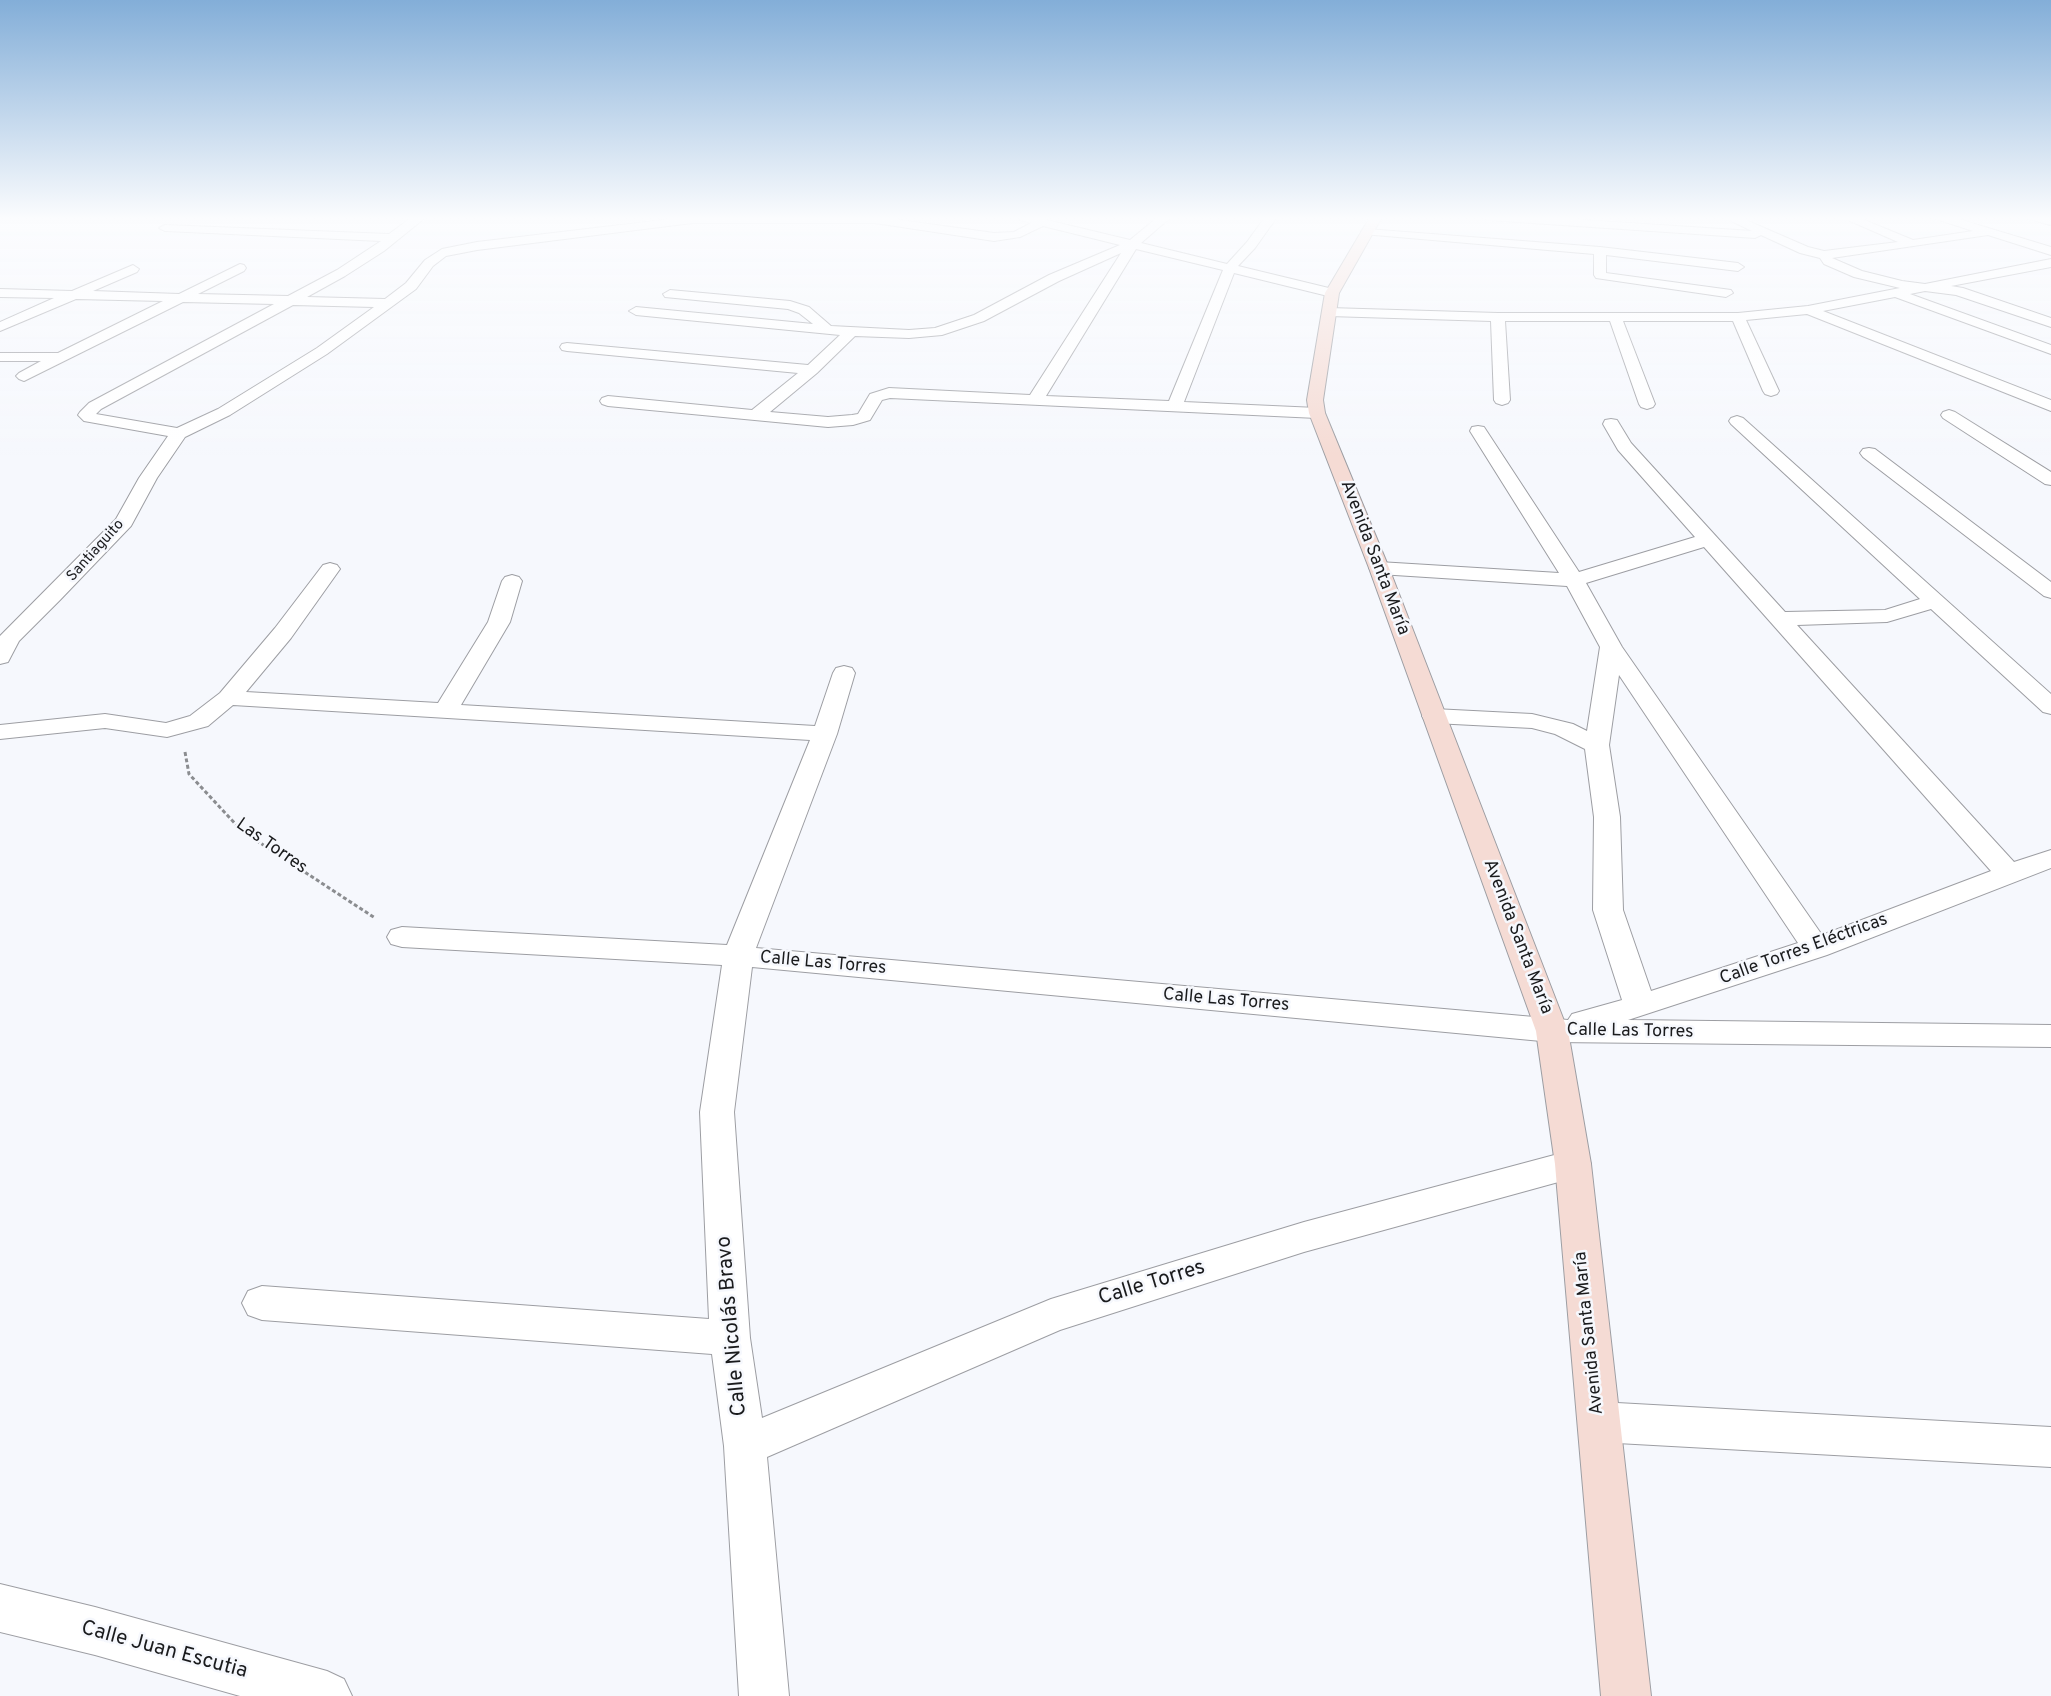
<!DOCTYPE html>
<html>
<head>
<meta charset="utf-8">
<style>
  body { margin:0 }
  canvas { display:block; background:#f6f8fd }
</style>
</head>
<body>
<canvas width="2051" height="1696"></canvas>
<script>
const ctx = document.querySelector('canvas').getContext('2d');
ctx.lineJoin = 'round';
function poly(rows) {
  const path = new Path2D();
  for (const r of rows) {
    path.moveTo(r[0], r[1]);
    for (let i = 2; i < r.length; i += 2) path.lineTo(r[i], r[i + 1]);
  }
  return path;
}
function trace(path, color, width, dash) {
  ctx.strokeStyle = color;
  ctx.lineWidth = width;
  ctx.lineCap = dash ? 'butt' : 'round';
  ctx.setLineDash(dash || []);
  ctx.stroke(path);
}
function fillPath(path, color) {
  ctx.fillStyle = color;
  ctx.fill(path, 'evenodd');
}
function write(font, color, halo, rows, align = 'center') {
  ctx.font = font + ' Overpass,sans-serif';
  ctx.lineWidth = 5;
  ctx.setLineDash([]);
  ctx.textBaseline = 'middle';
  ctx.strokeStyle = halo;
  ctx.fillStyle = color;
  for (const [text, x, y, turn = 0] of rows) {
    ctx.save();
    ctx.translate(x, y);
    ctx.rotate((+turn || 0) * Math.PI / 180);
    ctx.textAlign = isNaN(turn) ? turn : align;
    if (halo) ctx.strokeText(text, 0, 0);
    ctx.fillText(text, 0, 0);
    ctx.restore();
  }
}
const path = poly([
  [185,752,189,774,242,831,375,918]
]);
const street = poly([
  [412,217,426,217,384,251,345,276,307,297,385,299,406,283,425,260,442,249,477,242,688,217,878,217,994,233,1014,232,1031,223,1020,220,1019,217,1034,217,1130,240,1158,217,1171,217,1141,243,1227,264,1247,242,1265,217,1277,217,1255,248,1238,266,1337,290,1339,293,1332,297,1234,273,1184,402,1317,408,1323,410,1325,413,1323,416,1317,418,890,398,882,400,870,420,853,425,828,427,608,406,602,404,600,401,602,398,608,396,752,410,798,373,567,351,562,350,560,347,562,344,567,343,808,365,840,335,636,315,629,311,636,307,813,324,799,313,788,309,665,297,663,294,670,290,790,301,809,307,831,326,909,330,935,328,974,315,1049,275,1120,245,1043,226,1020,237,994,241,875,223,692,223,477,250,446,256,433,266,416,289,327,354,230,415,185,437,157,478,131,526,60,600,19,641,8,662,0,664,0,636,116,519,139,478,168,436,84,421,78,415,80,412,89,403,274,304,183,302,24,381,19,379,16,376,19,373,41,361,0,361,0,353,58,353,163,301,76,299,0,331,0,322,54,298,0,297,0,289,72,291,133,265,139,269,137,272,93,291,179,294,240,264,244,265,246,268,244,271,198,294,288,296,337,270,381,241,165,231,159,228,165,225,389,234,412,217],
  [1136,249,1223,270,1169,401,1046,396,1136,249],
  [1121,253,1030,395,889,388,870,394,858,414,852,415,828,417,770,412,817,373,855,336,909,338,942,335,984,321,1059,281,1121,253],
  [293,305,374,307,317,348,218,409,177,428,96,414,101,409,293,305],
  [1482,217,1539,217,1752,231,1723,217,1739,217,1808,247,1824,251,1898,242,1841,217,1857,217,1913,240,1973,231,1936,219,1934,217,1952,217,2051,247,2051,255,1988,235,1832,258,1862,271,1902,281,1925,284,2051,259,2051,267,1951,286,1963,288,2051,318,2051,327,1956,295,1925,291,1910,294,2051,345,2051,354,1895,297,1823,311,2051,400,2051,411,1807,314,1746,320,1779,391,1777,394,1771,396,1765,394,1763,391,1733,321,1623,321,1655,404,1653,407,1647,409,1641,407,1639,404,1610,321,1505,321,1510,400,1508,403,1502,405,1496,403,1494,400,1491,321,1329,316,1322,312,1329,308,1498,313,1738,313,1808,306,1900,288,1854,277,1824,264,1820,258,1800,253,1761,235,1755,238,1488,220,1482,217],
  [2026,217,2051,219,2051,225,2028,219,2026,217],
  [1367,229,1600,247,1738,263,1744,267,1738,271,1606,255,1606,273,1731,290,1733,293,1726,297,1596,278,1594,275,1594,254,1363,234,1361,232,1367,229],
  [1949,410,1955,412,2051,472,2051,485,2045,484,1943,418,1941,415,1943,412,1949,410],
  [1737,416,1743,418,2051,694,2051,714,2043,712,1931,609,1887,622,1797,625,2014,862,2051,850,2051,868,1827,955,1628,1020,2051,1025,2051,1047,1552,1042,752,967,734,1112,750,1338,762,1418,1051,1299,1304,1222,1573,1150,1586,1154,1591,1164,1586,1174,1573,1178,1304,1252,1060,1330,767,1457,789,1696,739,1696,724,1446,712,1354,262,1320,248,1315,242,1303,248,1291,262,1286,709,1319,700,1112,722,965,402,947,391,944,387,937,391,930,402,927,727,945,810,740,233,705,208,726,167,737,105,728,0,739,0,725,105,714,166,723,190,716,220,693,275,628,323,565,330,563,337,565,340,569,291,638,246,692,438,703,488,622,502,581,505,577,512,575,519,577,522,581,510,622,461,705,815,726,833,673,836,668,844,666,852,668,855,673,837,734,756,948,1568,1020,1572,1014,1622,1000,1593,910,1594,817,1585,749,1555,734,1532,728,1434,723,1425,721,1422,716,1425,711,1434,709,1532,714,1573,724,1587,731,1600,647,1567,586,1379,574,1372,572,1369,568,1372,564,1379,562,1559,573,1470,431,1472,427,1478,426,1484,427,1579,572,1695,537,1618,450,1603,424,1605,420,1611,419,1617,420,1631,443,1785,612,1885,610,1920,599,1731,424,1729,421,1731,418,1737,416],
  [1704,547,1991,871,1822,935,1622,647,1586,583,1704,547],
  [1619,675,1798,943,1651,991,1623,910,1620,817,1609,745,1619,675],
  [1869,448,1875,449,2051,582,2051,598,2044,596,1863,457,1860,453,1863,449,1869,448],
  [1599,1402,2051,1427,2051,1467,1599,1442,1584,1436,1578,1422,1584,1408,1599,1402],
  [0,1584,95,1607,327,1671,344,1679,352,1696,240,1696,95,1655,0,1632,0,1584]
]);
const secondary = poly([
  [1370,217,1382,217,1339,293,1323,400,1325,413,1389,568,1568,1031,1591,1164,1651,1696,1601,1696,1555,1164,1536,1031,1369,568,1309,413,1307,400,1325,293,1370,217]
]);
const farStreetnames = [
  ["Santiaguito",96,551,-48]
];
const streetNames = [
  ["Avenida Santa María",1374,558,69],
  ["Las Torres",271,847,35],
  ["Avenida Santa María",1517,937,69],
  ["Calle Torres Eléctricas",1804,950,-20],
  ["Calle Las Torres",823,964,5],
  ["Calle Las Torres",1226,1001,5],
  ["Calle Las Torres",1630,1032,1],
  ["Avenida Santa María",1590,1333,-96]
];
const nearStreetnames = [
  ["Calle Torres",1152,1284,-17],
  ["Calle Nicolás Bravo",733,1326,-95],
  ["Calle Juan Escutia",164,1651,15]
];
trace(street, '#9d9ea3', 2);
trace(secondary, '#9d9ea3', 2);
trace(path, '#8b8d90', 3, [4, 2.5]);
fillPath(street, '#fff');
fillPath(secondary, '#f5dbd4');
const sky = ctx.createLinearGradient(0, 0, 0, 455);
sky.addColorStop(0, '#83aed8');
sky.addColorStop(0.48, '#fbfcfe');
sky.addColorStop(1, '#fbfcfe00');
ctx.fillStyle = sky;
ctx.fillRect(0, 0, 2051, 455);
write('15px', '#1a1b1d', '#f6f8fd', farStreetnames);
write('18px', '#1a1b1d', '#f6f8fd', streetNames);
write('21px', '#1a1b1d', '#f6f8fd', nearStreetnames);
</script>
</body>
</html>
